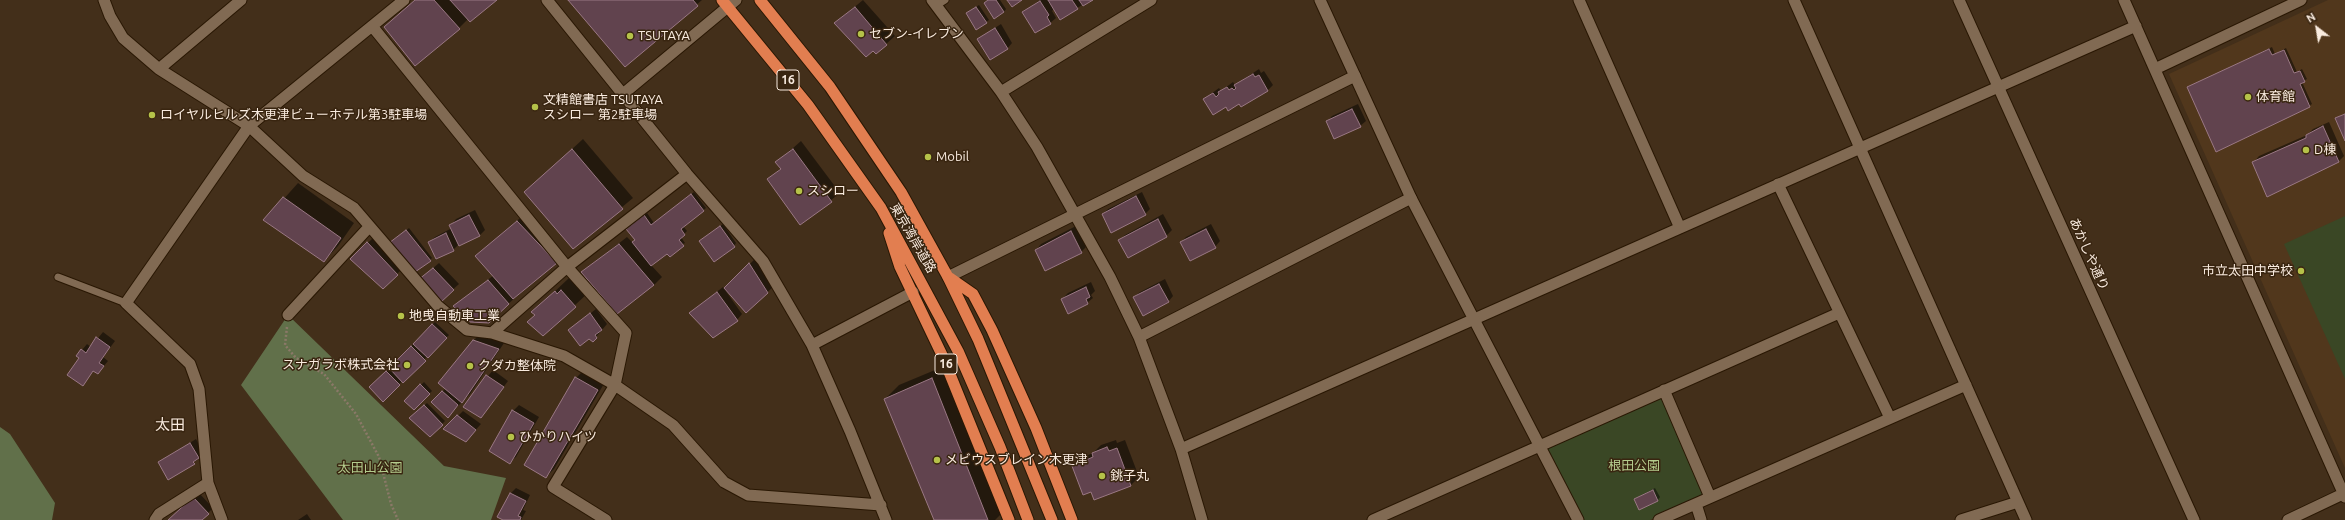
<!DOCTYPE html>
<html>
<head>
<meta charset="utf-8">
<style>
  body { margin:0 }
  #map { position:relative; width:2345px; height:520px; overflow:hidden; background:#432f1a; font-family:Ubuntu,sans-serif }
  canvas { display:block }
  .north { position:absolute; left:2297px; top:8px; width:40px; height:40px; -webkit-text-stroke:3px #392510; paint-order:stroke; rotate:329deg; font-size:11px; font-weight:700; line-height:16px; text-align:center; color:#f9ebdf }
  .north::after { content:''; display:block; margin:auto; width:14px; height:18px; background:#f9ebdf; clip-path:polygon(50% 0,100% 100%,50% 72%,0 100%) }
</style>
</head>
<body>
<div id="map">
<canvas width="2345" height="520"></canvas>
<div class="north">N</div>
</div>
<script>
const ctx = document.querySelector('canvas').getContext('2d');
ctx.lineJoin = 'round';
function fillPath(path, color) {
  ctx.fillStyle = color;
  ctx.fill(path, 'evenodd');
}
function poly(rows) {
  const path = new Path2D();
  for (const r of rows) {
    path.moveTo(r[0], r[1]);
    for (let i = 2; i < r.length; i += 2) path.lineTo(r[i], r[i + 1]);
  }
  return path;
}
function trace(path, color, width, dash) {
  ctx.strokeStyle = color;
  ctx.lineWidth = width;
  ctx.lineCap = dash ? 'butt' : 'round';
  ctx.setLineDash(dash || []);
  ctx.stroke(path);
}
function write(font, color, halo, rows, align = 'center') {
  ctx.font = font + ' Ubuntu,"Noto Sans JP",sans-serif';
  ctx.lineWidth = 3;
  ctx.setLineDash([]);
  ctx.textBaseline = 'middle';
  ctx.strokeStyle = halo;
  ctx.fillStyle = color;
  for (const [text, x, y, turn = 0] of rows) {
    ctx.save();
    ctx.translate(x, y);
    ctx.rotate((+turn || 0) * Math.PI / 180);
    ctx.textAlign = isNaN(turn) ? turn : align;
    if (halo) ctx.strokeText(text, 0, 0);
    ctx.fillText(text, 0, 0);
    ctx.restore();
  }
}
const built = poly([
  [2328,0,2345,0,2345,468,2169,74]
]);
const green = poly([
  [2345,216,2345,379,2284,244],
  [1661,397,1706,495,1650,520,1583,520,1545,447]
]);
const forest = poly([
  [288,315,444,466,506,478,491,520,343,520,241,385],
  [0,427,10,434,55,503,52,520,0,520]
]);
const shadow = poly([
  [415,0,496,0,468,19,459,28,385,27],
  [569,0,702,0,625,66],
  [863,0,895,36,876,53,835,23],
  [990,0,1000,0,1006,9,1004,12],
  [1040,0,1091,0,1077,8,1054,9,1052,11,1056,18,1050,23,1024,12],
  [979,5,989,20,986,22,970,11],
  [1001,24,1012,43,1007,49,978,39],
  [2272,47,2275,54,2286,48,2297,72,2302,69,2307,79,2302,82,2312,104,2309,106,2188,88],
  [1259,69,1261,73,1264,71,1273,85,1268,90,1240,103,1226,106,1204,99,1219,88,1221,91,1233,82,1235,85],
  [1358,104,1366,121,1360,126,1327,122,1332,116],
  [2329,122,2344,156,2338,162,2254,162,2259,156,2307,135,2313,129],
  [583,139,633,198,574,247,536,182],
  [801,141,840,193,801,224,768,180,781,168,777,162],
  [298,183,354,223,338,246,324,261,265,220],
  [694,192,706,208,683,226,687,231,681,237,685,243,667,252,651,265,662,277,654,285,582,272,627,237,633,243,636,240,630,226,647,213,654,223],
  [1142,192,1150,209,1145,214,1103,214,1108,209],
  [475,210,485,230,480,235,459,244,453,250,429,242,435,237,452,228,451,225,456,219],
  [526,213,564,254,488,322,454,306,494,275,485,248],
  [1163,214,1172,230,1166,236,1128,256,1120,240,1125,235],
  [723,224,736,243,734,246,703,239],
  [1211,224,1220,241,1215,247,1181,242,1186,237],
  [1076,226,1086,247,1081,252,1036,250,1041,244],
  [409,228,432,258,430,260,393,241],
  [373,238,402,269,383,288,352,258],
  [755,259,773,287,746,312,725,290,742,314,737,320,696,308,723,287,724,289],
  [439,263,459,284,440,301,425,275],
  [569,278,589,292,543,335,529,322,536,315,533,312],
  [1165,279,1173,296,1168,302,1134,297,1140,292],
  [1091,282,1095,291,1091,295,1093,298,1087,303,1062,299,1068,293],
  [596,309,607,324,596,337,569,330],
  [435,322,449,335,383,400,371,387],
  [103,332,115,341,103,357,108,361,98,373,94,370,82,385,82,350,87,344,91,347],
  [482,332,506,340,470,394,450,414,432,402,446,388,474,340],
  [947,365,1004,511,995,520,935,520,885,399,899,385],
  [493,370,508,381,481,417,464,406],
  [584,370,605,382,554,469,546,477,576,378],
  [424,382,432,391,414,409,405,401],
  [427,403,445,421,430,436,410,418],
  [519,405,539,417,516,457,510,462,513,411],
  [463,411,481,424,471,435,445,429],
  [196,439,203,452,200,458,168,479,159,462],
  [1116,440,1117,443,1125,440,1139,477,1131,485,1095,499,1073,466,1081,458,1093,453,1101,445],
  [516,488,530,495,523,510,526,511,521,520,505,520,511,493],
  [1655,488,1660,497,1658,500,1635,499],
  [199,493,213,508,208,513,200,520,169,520],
  [307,514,311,520,298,520]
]);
const building = poly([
  [415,0,434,0,460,29,415,66,384,27,415,0],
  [450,0,497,0,470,22,450,0],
  [568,0,693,0,698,6,625,67,568,0],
  [988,0,996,0,1004,12,994,19,984,3,988,0],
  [1007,0,1022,0,1012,7,1007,0],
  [1048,0,1072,0,1078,9,1060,20,1048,0],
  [1079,0,1093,0,1083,6,1079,0],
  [1040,1,1049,15,1047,17,1051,24,1035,33,1022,12,1040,1],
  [855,7,887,45,876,54,873,51,866,57,834,23,855,7],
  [976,7,987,23,976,30,966,13,976,7],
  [995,28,1008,49,990,60,977,39,995,28],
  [2269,49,2272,55,2284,50,2294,73,2300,71,2305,82,2300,84,2310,107,2216,152,2187,87,2269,49],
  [1253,74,1255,77,1259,75,1268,91,1241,107,1239,104,1228,111,1226,107,1213,115,1203,99,1213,93,1216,97,1219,94,1218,92,1227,87,1229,90,1232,88,1234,90,1236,88,1234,85,1253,74],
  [1352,109,1361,127,1334,139,1326,121,1352,109],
  [2345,114,2345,141,2335,118,2345,114],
  [2323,126,2339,162,2267,197,2252,162,2306,138,2306,135,2323,126],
  [572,149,623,209,573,249,524,192,572,149],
  [793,149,832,202,800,225,767,179,781,169,775,162,793,149],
  [691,194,704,211,681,229,685,235,679,240,684,246,670,257,667,254,651,266,632,242,635,240,626,229,644,215,651,225,691,194],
  [1136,196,1146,215,1111,233,1102,214,1136,196],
  [283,197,341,238,324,262,263,220,283,197],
  [469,215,480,236,459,246,449,225,469,215],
  [1158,219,1167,237,1128,258,1118,240,1158,219],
  [517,221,557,263,513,299,475,256,517,221],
  [720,226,735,247,714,262,699,241,720,226],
  [1206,229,1216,248,1190,261,1180,242,1206,229],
  [406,230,431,261,415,272,389,243,406,230],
  [1071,231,1082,253,1045,271,1035,250,1071,231],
  [446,233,454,251,436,259,428,242,446,233],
  [367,242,398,275,383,289,350,259,367,242],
  [619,244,654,285,617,314,581,272,619,244],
  [749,263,768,293,746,313,724,288,749,263],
  [433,268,454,290,440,303,418,280,433,268],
  [488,280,509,304,489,323,470,322,453,306,488,280],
  [1159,284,1169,302,1143,316,1133,297,1159,284],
  [1086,287,1090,297,1086,299,1088,304,1068,314,1061,299,1086,287],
  [561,290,576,307,543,336,527,322,535,315,531,312,555,291,557,294,561,290],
  [717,292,738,321,713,338,689,313,717,292],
  [590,313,602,330,595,335,597,338,593,342,589,339,580,346,568,330,590,313],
  [432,324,447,338,428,358,413,344,432,324],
  [96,337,110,347,99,363,104,366,98,374,93,371,83,386,67,375,79,358,76,356,81,349,86,353,96,337],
  [473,340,499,349,462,403,438,383,473,340],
  [411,346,426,361,403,383,389,368,411,346],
  [386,371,400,385,383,402,369,387,386,371],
  [486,375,504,387,481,418,463,407,486,375],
  [575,377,598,390,546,478,524,465,575,377],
  [932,378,988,520,934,520,884,399,932,378],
  [420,384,430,394,414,410,404,401,420,384],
  [442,391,458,405,448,418,431,402,442,391],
  [424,405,443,425,430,437,409,418,424,405],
  [512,410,534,423,510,464,489,451,512,410],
  [457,415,476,430,466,442,443,429,457,415],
  [190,443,199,458,193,462,195,464,168,480,158,462,190,443],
  [1107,447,1109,451,1117,448,1131,486,1094,500,1091,492,1083,495,1072,466,1093,457,1092,453,1107,447],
  [1653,490,1658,501,1639,510,1634,499,1653,490],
  [510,493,526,501,518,516,521,517,520,520,503,520,497,517,510,493],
  [193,497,209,514,202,520,168,520,193,497]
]);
const path = poly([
  [287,327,285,345,296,358,324,374,356,414,379,457,391,504,398,520]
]);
const service = poly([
  [937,5,945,0],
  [58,277,126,303]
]);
const minor = poly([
  [104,0,110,16,123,38,159,69,249,126,303,176,354,208,438,306,467,330,492,333,564,356,615,385,673,425,724,482,748,495,881,505],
  [547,0,687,174,763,261,812,345,850,431,886,520],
  [932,0,1001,92,1037,147,1110,277,1139,337,1181,449,1202,520],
  [1579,0,1680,228],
  [1794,0,2026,520],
  [2124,0,2345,497],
  [372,26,567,267,626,333,615,385,553,487,606,520],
  [159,69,241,0],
  [2155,69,2301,0],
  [1001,92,1151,0],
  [1778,184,1890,418],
  [948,277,1355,76],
  [288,315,369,227],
  [492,333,567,267,687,174],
  [1139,337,1411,198],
  [812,345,913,292],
  [1664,390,1710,497],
  [1181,449,2136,26],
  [1696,504,1701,520],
  [155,520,159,514,208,483],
  [222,520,208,483,199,389,190,364,126,303,249,126,404,0],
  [1373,520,1839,313],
  [1659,520,1966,385],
  [1961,520,2018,502],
  [2288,520,2345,493]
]);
const tertiary = poly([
  [1320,0,1411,198,1578,520],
  [1959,0,2194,520],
  [623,94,736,0]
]);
const trunk = poly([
  [722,0,808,105,881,208,958,351,1000,447,1028,520],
  [760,0,830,87,901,192,948,277,978,339,1052,520],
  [889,233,900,267,943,357,1009,520],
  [950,278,973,294,992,330,1036,428,1072,520]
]);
const markers = [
  [861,34,4,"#b5c249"],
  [630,36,4,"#b5c249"],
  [2248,97,4,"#b5c249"],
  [535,107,4,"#b5c249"],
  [152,115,4,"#b5c249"],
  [2306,150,4,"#b5c249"],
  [928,157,4,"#b5c249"],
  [799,191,4,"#b5c249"],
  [2301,271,4,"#b5c249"],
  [401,316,4,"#b5c249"],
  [407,365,4,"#b5c249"],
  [470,366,4,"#b5c249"],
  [511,437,4,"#b5c249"],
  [937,460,4,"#b5c249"],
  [1102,476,4,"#b5c249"]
];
const shields = [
  [788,80,22],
  [946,364,22]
];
const shieldNames = [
  ["16",788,80],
  ["16",946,364]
];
const poiNames = [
  ["セブン-イレブン",869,34],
  ["TSUTAYA",638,36],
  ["体育館",2256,97],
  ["文精館書店 TSUTAYA",543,100],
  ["スシロー 第2駐車場",543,115],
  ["ロイヤルヒルズ木更津ビューホテル第3駐車場",160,115],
  ["D棟",2314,150],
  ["Mobil",936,157],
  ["スシロー",807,191],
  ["市立太田中学校",2293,271,"right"],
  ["地曵自動車工業",409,316],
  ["スナガラボ株式会社",399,365,"right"],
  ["クダカ整体院",478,366],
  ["ひかりハイツ",519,437],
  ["メビウスブレイン木更津",945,460],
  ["銚子丸",1110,476]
];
const streetNames = [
  ["東京湾岸道路",913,238,60],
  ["あかしや通り",2089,254,66]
];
const parkNames = [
  ["根田公園",1634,466],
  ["太田山公園",370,468]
];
const quarterNames = [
  ["太田",170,425]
];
fillPath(built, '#51371c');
fillPath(green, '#3a4725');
fillPath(forest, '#61704a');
fillPath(shadow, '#0007');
fillPath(building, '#61434e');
trace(building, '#9a7884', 1);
trace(service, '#291703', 9);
trace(minor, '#291703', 13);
trace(tertiary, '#291703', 13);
trace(trunk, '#291703', 13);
trace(path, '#8b7968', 2.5, [2, 2]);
trace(service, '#816a53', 7);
trace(minor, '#816a53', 11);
trace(tertiary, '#816a53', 11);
trace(trunk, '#e27e50', 11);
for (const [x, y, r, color] of markers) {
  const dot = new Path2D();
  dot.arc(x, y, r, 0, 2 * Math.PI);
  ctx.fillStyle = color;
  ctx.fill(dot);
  trace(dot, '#392510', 1.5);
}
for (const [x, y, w] of shields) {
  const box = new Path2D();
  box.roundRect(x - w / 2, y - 10, w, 20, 3);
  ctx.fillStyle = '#392510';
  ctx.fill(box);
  trace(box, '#f9ebdf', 1);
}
write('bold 12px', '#f9ebdf', null, shieldNames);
write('13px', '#f9ebdf', '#392510', poiNames, 'left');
write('13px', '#f9ebdf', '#392510', streetNames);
write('13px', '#b4cc8d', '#392510', parkNames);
write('15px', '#f9ebdf', '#392510', quarterNames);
</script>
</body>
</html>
